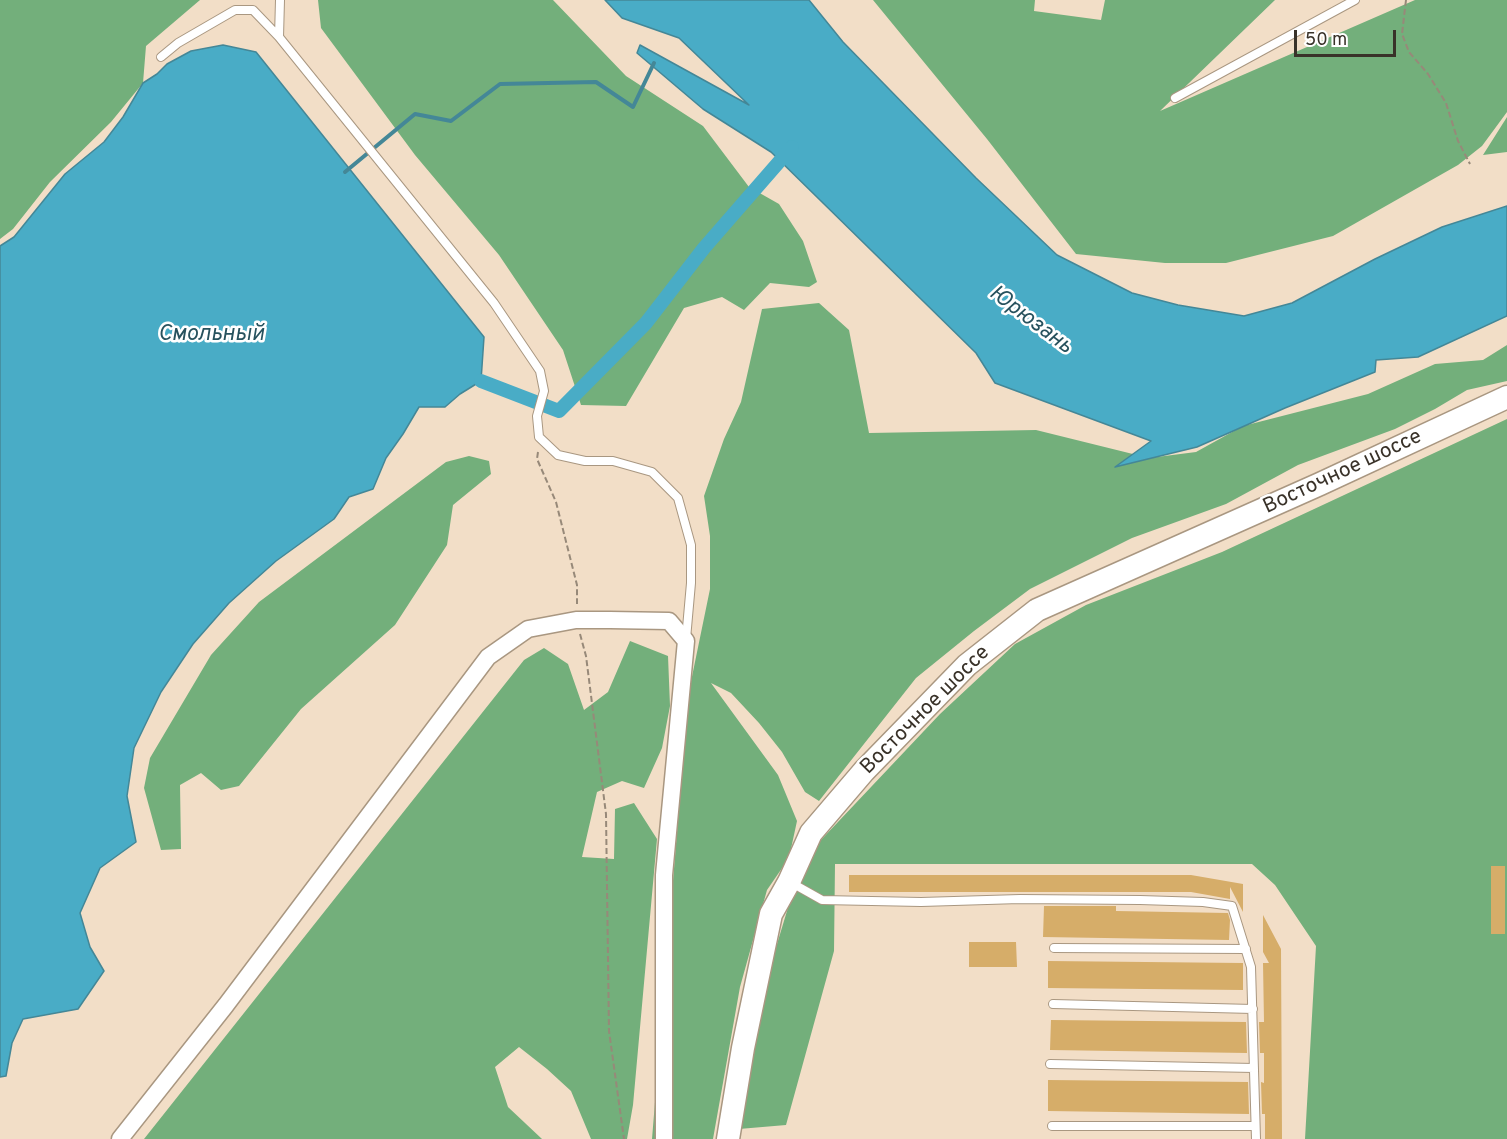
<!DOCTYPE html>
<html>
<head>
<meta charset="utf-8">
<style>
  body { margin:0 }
  #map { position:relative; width:1507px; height:1139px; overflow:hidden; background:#f2dec7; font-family:Overpass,sans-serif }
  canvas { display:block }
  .scale { position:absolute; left:1294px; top:30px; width:102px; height:27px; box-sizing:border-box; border:3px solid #393229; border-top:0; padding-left:8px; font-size:18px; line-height:21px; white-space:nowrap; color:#393229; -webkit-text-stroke:4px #fff; paint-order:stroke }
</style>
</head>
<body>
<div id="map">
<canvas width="1507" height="1139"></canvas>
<div class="scale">50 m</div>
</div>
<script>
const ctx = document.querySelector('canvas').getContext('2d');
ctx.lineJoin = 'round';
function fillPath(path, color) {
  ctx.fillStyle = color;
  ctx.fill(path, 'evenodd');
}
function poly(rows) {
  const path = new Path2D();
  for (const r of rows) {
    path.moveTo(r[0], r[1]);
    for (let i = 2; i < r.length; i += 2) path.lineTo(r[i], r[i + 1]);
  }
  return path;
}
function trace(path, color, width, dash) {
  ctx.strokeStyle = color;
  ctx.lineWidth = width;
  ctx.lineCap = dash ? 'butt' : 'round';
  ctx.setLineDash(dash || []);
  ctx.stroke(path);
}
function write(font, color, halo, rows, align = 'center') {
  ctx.font = font + ' Overpass,sans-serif';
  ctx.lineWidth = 5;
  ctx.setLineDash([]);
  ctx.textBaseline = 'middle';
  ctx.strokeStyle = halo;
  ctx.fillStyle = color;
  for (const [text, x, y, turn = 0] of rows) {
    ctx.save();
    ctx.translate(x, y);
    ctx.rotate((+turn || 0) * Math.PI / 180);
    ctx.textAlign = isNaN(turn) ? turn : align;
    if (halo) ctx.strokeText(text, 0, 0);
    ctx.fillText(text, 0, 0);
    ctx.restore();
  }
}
const forest = poly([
  [0,0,200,0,146,46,143,83,111,122,50,182,13,229,0,239],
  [318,0,553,0,626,76,703,126,749,187,779,204,803,241,817,282,809,287,770,283,744,310,722,297,684,308,626,406,581,405,563,350,499,255,415,155,321,28],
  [873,0,1035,0,1034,11,1101,20,1105,0,1275,0,1160,111,1415,0,1507,0,1507,112,1482,146,1458,165,1333,236,1226,263,1165,263,1076,254,987,139],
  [1507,117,1507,152,1483,155],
  [819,303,849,330,869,433,1036,430,1149,458,1196,452,1243,426,1368,394,1435,364,1483,360,1507,345,1507,381,1467,390,1435,409,1395,429,1298,465,1226,504,1132,538,1030,589,974,631,916,678,819,801,805,792,782,752,759,723,731,693,711,683,778,775,797,821,789,858,767,890,740,987,713,1139,652,1139,688,696,710,589,710,536,704,496,724,439,741,402,762,309],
  [1507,419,1507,1139,1305,1139,1316,946,1275,885,1252,864,835,864,834,951,786,1125,739,1129,768,974,790,901,820,841,940,714,1015,644,1086,605,1222,552],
  [469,456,489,461,491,474,453,505,447,545,395,625,301,709,239,786,221,790,201,773,180,785,181,849,161,850,144,788,150,758,211,655,259,602,446,462],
  [630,641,668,656,670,706,662,748,644,788,622,781,597,792,582,857,614,859,615,809,634,803,657,839,633,1105,627,1139,591,1139,571,1091,547,1069,519,1047,495,1067,508,1107,542,1139,144,1139,524,660,544,648,568,664,584,710,608,692]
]);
const water = poly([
  [605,0,809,0,843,42,976,178,1057,255,1132,293,1178,305,1244,316,1292,303,1375,259,1442,227,1507,206,1507,316,1418,357,1376,360,1375,372,1285,408,1197,447,1115,467,1151,441,995,383,976,353,771,152,703,109,637,53,640,45,749,105,679,38,622,18,605,0],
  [223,45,256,52,484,337,481,381,460,394,445,407,419,407,403,434,386,458,373,489,349,497,334,519,276,561,229,603,193,644,161,692,134,748,127,796,136,842,100,868,80,913,90,947,104,971,78,1009,23,1019,12,1043,6,1076,0,1077,0,246,14,237,65,174,104,142,123,117,143,83,157,74,167,64,191,51,223,45]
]);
const stream = poly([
  [345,172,415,114,451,121,500,84,596,82,633,107,654,63]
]);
const canal = poly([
  [481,381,559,411,646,323,704,248,792,147]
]);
const building = poly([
  [1491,866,1505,866,1505,934,1491,934],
  [849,875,1191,875,1243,884,1243,912,1230,887,1230,899,1191,892,849,892],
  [1044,906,1116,906,1116,911,1228,913,1230,920,1229,940,1043,937],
  [1263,915,1281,949,1282,1139,1265,1139,1265,1114,1262,1114,1261,1082,1264,1083,1264,1053,1260,1053,1259,1022,1264,1022,1263,963,1269,963,1263,952],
  [969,942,1016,942,1017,967,969,967],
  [1048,961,1243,963,1243,990,1048,988],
  [1051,1020,1246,1022,1247,1053,1050,1050],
  [1048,1080,1248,1082,1249,1114,1048,1111]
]);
const path = poly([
  [1406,0,1402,34,1409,52,1428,74,1446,103,1458,141,1470,164],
  [538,452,537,459,556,502,577,585,577,604],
  [580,634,586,656,606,814,609,1031,624,1139]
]);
const lane = poly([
  [280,0,279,37,494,303,540,371,544,391,537,416,539,437,558,455,585,461,613,461,652,472,678,498,691,545,691,583,686,639],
  [161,57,178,43,235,10,253,10,279,37],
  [1175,98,1355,0],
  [790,882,822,900,921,902,1020,899,1140,900,1203,902,1232,906,1251,967,1256,1139],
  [1054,948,1246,949],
  [1053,1004,1253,1009],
  [1050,1064,1254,1068],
  [1052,1126,1255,1126]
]);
const street = poly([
  [120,1139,226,1005,488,657,528,629,576,620,610,620,669,621,686,641,664,875,664,1139]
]);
const secondary = poly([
  [728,1139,743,1048,771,914,789,882,811,833,864,771,967,665,1037,610,1320,484,1507,397]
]);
const streetNames = [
  ["Восточное шоссе",1343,473,-25],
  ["Восточное шоссе",926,711,-45]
];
const waterNames = [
  ["Юрюзань",1030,321,37],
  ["Смольный",211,336]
];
fillPath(forest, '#73af7b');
fillPath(water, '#49acc6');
trace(water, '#448797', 1.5);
trace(stream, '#448797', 4);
trace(canal, '#49acc6', 14);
fillPath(building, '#d6ad69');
trace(lane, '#a99781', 10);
trace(street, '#a99781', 19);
trace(secondary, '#a99781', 25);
trace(path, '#978979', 2, [6, 3]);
trace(lane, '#fff', 8);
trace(street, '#fff', 16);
trace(secondary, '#fff', 22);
write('21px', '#393229', '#fff', streetNames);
write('italic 22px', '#27525e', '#fff', waterNames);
</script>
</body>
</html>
